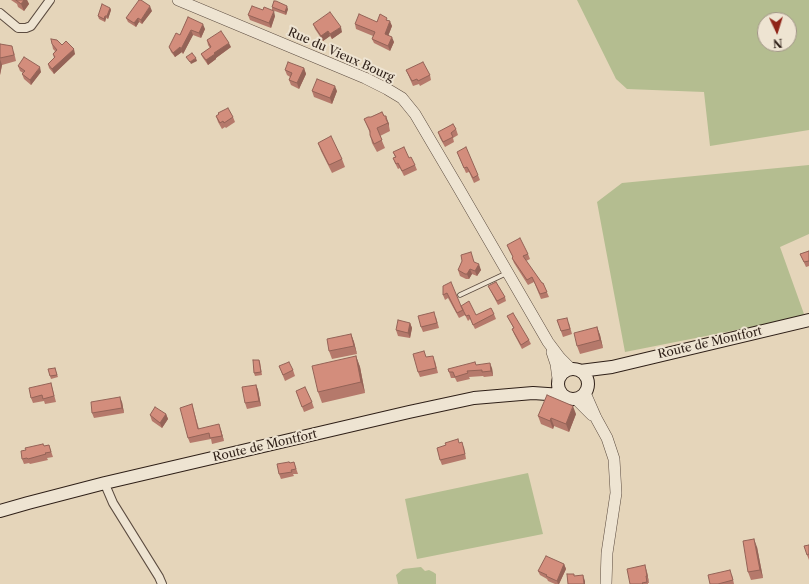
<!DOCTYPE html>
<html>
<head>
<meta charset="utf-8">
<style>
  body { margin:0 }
  #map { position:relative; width:809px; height:584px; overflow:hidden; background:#e5d5ba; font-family:"Libre Caslon Text",serif }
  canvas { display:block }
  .north { position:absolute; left:757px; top:12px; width:40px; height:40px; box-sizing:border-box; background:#eee4d2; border:1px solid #a19587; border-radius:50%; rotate:176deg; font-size:11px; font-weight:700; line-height:16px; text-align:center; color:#2e1f17 }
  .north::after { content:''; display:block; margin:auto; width:14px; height:18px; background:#8f2418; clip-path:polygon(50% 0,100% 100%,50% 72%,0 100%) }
</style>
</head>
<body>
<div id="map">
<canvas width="809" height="584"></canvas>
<div class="north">N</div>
</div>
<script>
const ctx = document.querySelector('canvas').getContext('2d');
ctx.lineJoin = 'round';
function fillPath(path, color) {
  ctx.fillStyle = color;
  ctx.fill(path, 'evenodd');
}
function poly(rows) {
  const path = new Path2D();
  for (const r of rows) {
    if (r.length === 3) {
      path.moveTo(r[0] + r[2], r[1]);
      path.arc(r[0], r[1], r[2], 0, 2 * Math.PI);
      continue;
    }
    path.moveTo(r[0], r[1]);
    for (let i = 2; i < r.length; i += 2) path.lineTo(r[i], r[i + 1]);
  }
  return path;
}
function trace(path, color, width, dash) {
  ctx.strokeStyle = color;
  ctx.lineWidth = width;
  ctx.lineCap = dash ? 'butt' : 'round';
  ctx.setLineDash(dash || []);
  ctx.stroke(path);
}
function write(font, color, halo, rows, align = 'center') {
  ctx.font = font + ' "Libre Caslon Text",serif';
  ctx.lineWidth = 4;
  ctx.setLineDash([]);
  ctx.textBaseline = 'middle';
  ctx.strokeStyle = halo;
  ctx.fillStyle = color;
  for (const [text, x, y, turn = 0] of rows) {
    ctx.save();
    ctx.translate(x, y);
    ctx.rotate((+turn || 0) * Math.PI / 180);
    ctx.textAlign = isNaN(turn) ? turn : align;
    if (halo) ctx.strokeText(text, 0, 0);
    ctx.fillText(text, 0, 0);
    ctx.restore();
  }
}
const green = poly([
  [577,0,809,0,809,130,710,146,704,92,627,89,616,79],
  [765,20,789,20,789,44,765,44],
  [809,165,809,234,780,247,804,314,802,317,625,352,597,202,622,183],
  [528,473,543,534,417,559,405,499],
  [421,567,425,571,429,570,433,572,436,574,436,584,398,584,396,575,403,569]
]);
const service = poly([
  [460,295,507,273]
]);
const minor = poly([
  [0,13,18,28,26,28,31,26,50,0],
  [105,483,107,489,113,503,159,577,162,584]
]);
const tertiary = poly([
  [178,0,365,78,387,89,402,98,415,114,458,187,548,342,560,358,571,369],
  [552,352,556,364,558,379],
  [585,393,596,418,607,438,614,459,616,493,607,553,606,584],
  [576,399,592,415]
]);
const secondary = poly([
  [573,384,15],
  [580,371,612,367,809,320],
  [0,511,28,503,105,483,409,412,474,398,533,393,562,395]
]);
const wall = poly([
  [11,0,27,0,29,4,24,11,18,7,17,4],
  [272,7,288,9,286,15,272,10],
  [110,8,111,10,108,19,106,18,105,22,99,19,98,16],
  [152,11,142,24,139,22,136,27,128,22,126,18],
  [248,15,275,16,271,28,250,20],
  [188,17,205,29,201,38,193,35,183,54,182,52,175,57,171,52,169,47,180,35],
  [388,20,392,26,388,36,394,42,390,51,374,43,372,39,373,36,356,29,355,24],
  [313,24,342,32,332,39,330,36,323,41,315,29],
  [207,40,231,47,216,58,216,59,208,65,203,58,201,54,210,48,208,45],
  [0,44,14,52,16,61,2,65,0,75],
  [52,44,62,45,75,54,54,74,49,68,48,64,54,58,53,54,55,51,53,49],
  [18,66,41,72,31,85,24,79,22,74,23,73,20,71],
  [304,68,306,74,299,89,291,85,289,80,290,77,287,75,285,70],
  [406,70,430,75,431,80,420,86,419,84,413,86],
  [312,91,337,91,332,104,314,97],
  [382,112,389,124,389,126,390,131,380,136,385,148,377,152,372,143,370,135,370,133,364,119,371,117],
  [216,116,233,117,235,122,226,128,225,127,222,129,218,122],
  [456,129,458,135,453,138,454,142,445,147,440,138,438,132],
  [318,143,342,159,345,167,332,173,321,151],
  [393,152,409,158,415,165,417,170,404,176,400,168,398,169,395,163,393,158,395,157],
  [457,152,478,175,480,180,474,183,469,172,466,173],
  [507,245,528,254,530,259,526,261,542,283,543,283,549,297,541,299,534,282,528,285,514,263,512,258,513,257,509,250],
  [809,251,809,266,806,267,800,254],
  [474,262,481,270,477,276,472,274,469,279,466,279,460,276,458,270],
  [443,286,461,306,476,315,494,314,496,319,475,329,470,319,468,321,464,313,465,315,459,318,448,298,445,300,443,295],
  [488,286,505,297,506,301,498,305],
  [507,316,529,340,531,344,522,349,514,334,512,329,514,329],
  [436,317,439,328,423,332,421,327],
  [557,320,569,323,572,334,563,337],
  [410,323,412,328,410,338,398,336,396,330],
  [597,327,600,335,603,348,580,354,577,346],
  [351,334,354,342,357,354,332,359,329,351],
  [356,356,360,367,365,393,322,403,318,392],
  [427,357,435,361,438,373,420,377,418,372],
  [259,360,260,362,262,375,255,376,254,373],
  [476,365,492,368,493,376,484,377,483,376,469,377,470,379,457,382,455,378,451,378,449,372],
  [279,366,293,370,295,376,285,381],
  [55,368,58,377,51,379,50,376],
  [51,383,56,402,45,404,44,401,33,403,31,398],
  [256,385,258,390,261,406,247,409,245,403],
  [296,391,312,402,314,408,304,412],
  [122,402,124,413,94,418,92,413],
  [192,404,199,429,221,430,224,441,212,444,211,439,190,443,188,438],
  [166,414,168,419,162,428,152,421,150,415],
  [576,414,569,432,554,426,553,429,541,424,538,416],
  [460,443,464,447,466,459,442,465,440,460],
  [49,445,53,457,47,458,48,460,30,464,29,463,24,464,22,459,44,446],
  [294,462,298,474,293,474,294,476,281,479,279,474,290,463],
  [809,545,809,560,807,555],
  [757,547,763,578,751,580,748,572],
  [564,564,566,569,559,584,555,584,548,581,547,579,540,575,538,571],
  [647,572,649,583,648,583,648,584,630,584],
  [732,575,734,584,710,584]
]);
const shadedWall = poly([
  [24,0,27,0,29,4,24,11,21,4],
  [150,6,152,11,142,24,141,20],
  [287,6,288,9,286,15,285,12],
  [110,8,111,10,108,19,107,16],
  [274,11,275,16,271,28,269,23],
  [105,16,106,18,105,22,104,19],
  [138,18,139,22,136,27,134,23],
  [390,21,392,26,387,39,385,34],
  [203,24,205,29,201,38,199,33],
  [341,27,342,32,332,39,330,34],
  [191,30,193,35,183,54,181,49],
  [328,31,330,36,323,41,321,36],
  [392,37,394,42,390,51,388,46],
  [229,43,231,47,216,58,216,59,208,65,206,60,214,53],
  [180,47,182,52,175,57,173,53],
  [74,49,75,54,54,74,52,69],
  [196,58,197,61,191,64,190,62],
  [0,59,2,65,0,75],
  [40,67,41,72,31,85,30,80],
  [304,68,306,74,299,89,297,83],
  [335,86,337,91,332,104,330,98],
  [386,116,389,124,389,126,386,119],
  [479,264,481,270,477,276,475,271],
  [470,269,472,274,469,279,467,274],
  [410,323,412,328,410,338,408,333],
  [597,327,600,335,603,348,600,340],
  [351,334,354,342,357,354,354,346],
  [356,356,360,367,365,393,361,382],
  [490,363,492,368,493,376,491,371],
  [256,385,258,390,261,406,259,401],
  [120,397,122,402,124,413,122,408],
  [573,406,576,414,569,432,566,424],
  [166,414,168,419,162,428,160,423],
  [551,418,554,426,553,429,550,421],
  [219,424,221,430,224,441,222,436],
  [754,539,757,547,763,578,760,570],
  [564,564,566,569,559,584,558,584,557,581],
  [645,565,647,572,649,583,647,576],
  [583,575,585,581,585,584,584,584]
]);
const building = poly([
  [16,0,24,0,21,4,16,0],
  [139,0,141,0,150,6,141,20,138,18,134,23,126,18,139,0],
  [274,1,276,1,287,6,285,12,272,7,274,1],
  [102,4,110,8,107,16,105,16,104,19,98,16,102,4],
  [252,6,263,10,264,7,274,11,269,23,248,15,252,6],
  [330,12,341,27,330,34,328,31,321,36,313,24,330,12],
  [359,14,377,22,380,14,387,18,386,20,390,21,385,34,392,37,388,46,372,39,375,32,355,24,359,14],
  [188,17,203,24,199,33,191,30,181,49,180,47,173,53,169,47,176,33,180,35,188,17],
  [221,31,229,43,214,53,215,54,206,60,201,54,211,47,207,40,221,31],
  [51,39,57,40,62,45,66,41,74,49,52,69,48,64,55,57,53,54,57,50,52,44,51,39],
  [0,44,12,46,14,55,0,58,0,44],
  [192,53,196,58,190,62,186,57,192,53],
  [24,57,40,67,30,80,22,74,25,71,18,66,24,57],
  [288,62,304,68,297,83,289,80,292,73,285,70,288,62],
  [423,62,430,75,418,81,417,79,412,81,406,70,423,62],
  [317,79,335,86,330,98,312,91,317,79],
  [228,108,233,117,224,123,223,121,220,123,216,116,219,114,218,113,228,108],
  [382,112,384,116,386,116,386,119,388,123,377,128,382,140,374,144,370,135,370,131,364,119,368,117,371,117,382,112],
  [453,124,456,129,451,133,453,137,443,142,438,132,453,124],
  [331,136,342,159,329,165,318,143,331,136],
  [404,147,409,158,411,157,415,165,402,171,398,163,396,164,393,158,396,157,393,152,404,147],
  [466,147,478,175,473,178,467,167,464,168,457,152,466,147],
  [520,238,528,254,523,256,542,283,543,283,547,292,540,294,532,277,527,280,512,258,513,257,507,245,520,238],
  [809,251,809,261,804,262,800,254,809,251],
  [471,252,474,262,479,264,475,271,470,269,467,274,465,274,458,270,462,261,461,255,471,252],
  [451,282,461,306,469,301,476,315,491,308,494,314,473,325,469,315,466,316,461,306,463,310,457,313,447,293,443,295,443,286,451,282],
  [496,282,505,297,497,301,488,286,496,282],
  [434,312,437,323,421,327,418,316,434,312],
  [513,313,529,340,521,345,512,329,514,328,507,316,513,313],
  [567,318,570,329,561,331,557,320,567,318],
  [398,320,410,323,408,333,396,330,398,320],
  [597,327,600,340,577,346,574,333,597,327],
  [351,334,354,346,329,351,327,339,351,334],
  [424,351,426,357,433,356,436,368,418,372,413,354,424,351],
  [356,356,361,382,318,392,312,366,356,356],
  [253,360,259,360,261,372,254,373,253,360],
  [289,362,293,370,283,375,279,366,289,362],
  [475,362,476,365,490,363,491,371,482,372,482,370,467,371,468,373,455,377,453,372,449,372,448,369,475,362],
  [55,368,57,375,50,376,48,369,55,368],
  [51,383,54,396,43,399,42,395,31,398,29,388,51,383],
  [256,385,259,401,245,403,242,387,256,385],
  [305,387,312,402,302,407,296,391,305,387],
  [547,395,573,406,566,424,551,418,550,421,538,416,547,395],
  [120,397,122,408,92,413,91,402,120,397],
  [192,404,198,429,219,424,222,436,210,438,209,433,188,438,180,408,192,404],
  [155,407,166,414,160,423,150,415,155,407],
  [458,439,459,443,462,442,465,454,440,460,437,448,446,445,445,443,458,439],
  [43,444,44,446,49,445,51,452,45,453,46,454,28,459,27,458,22,459,21,451,26,450,25,448,43,444],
  [289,462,290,463,294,462,296,469,291,470,292,472,279,474,277,464,289,462],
  [754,539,760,570,748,572,743,541,754,539],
  [809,545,809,554,807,555,804,546,809,545],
  [546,556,564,564,557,581,546,576,547,575,538,571,546,556],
  [645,565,647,576,646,576,647,582,642,583,643,584,630,584,627,569,645,565],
  [730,570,733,580,718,584,710,584,708,575,730,570],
  [567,574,574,574,574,576,583,575,584,584,568,584,567,574]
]);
const streetNames = [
  ["Rue du Vieux Bourg",341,55,24],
  ["Route de Montfort",710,343,-13],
  ["Route de Montfort",265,446,-13]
];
fillPath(green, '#b4bd90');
trace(service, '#5c4c40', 5.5);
trace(minor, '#5c4c40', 10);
trace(tertiary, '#5c4c40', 12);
trace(secondary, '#2e1f17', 14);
trace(service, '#eee4d2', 4);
trace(minor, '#eee4d2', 8);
trace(tertiary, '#eee4d2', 11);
trace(secondary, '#eee4d2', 12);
fillPath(wall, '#b5796b');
fillPath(shadedWall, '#946357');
fillPath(building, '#d38d7c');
trace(building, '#946357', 1);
write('12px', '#2e1f17', '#eee4d2', streetNames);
</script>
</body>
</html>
